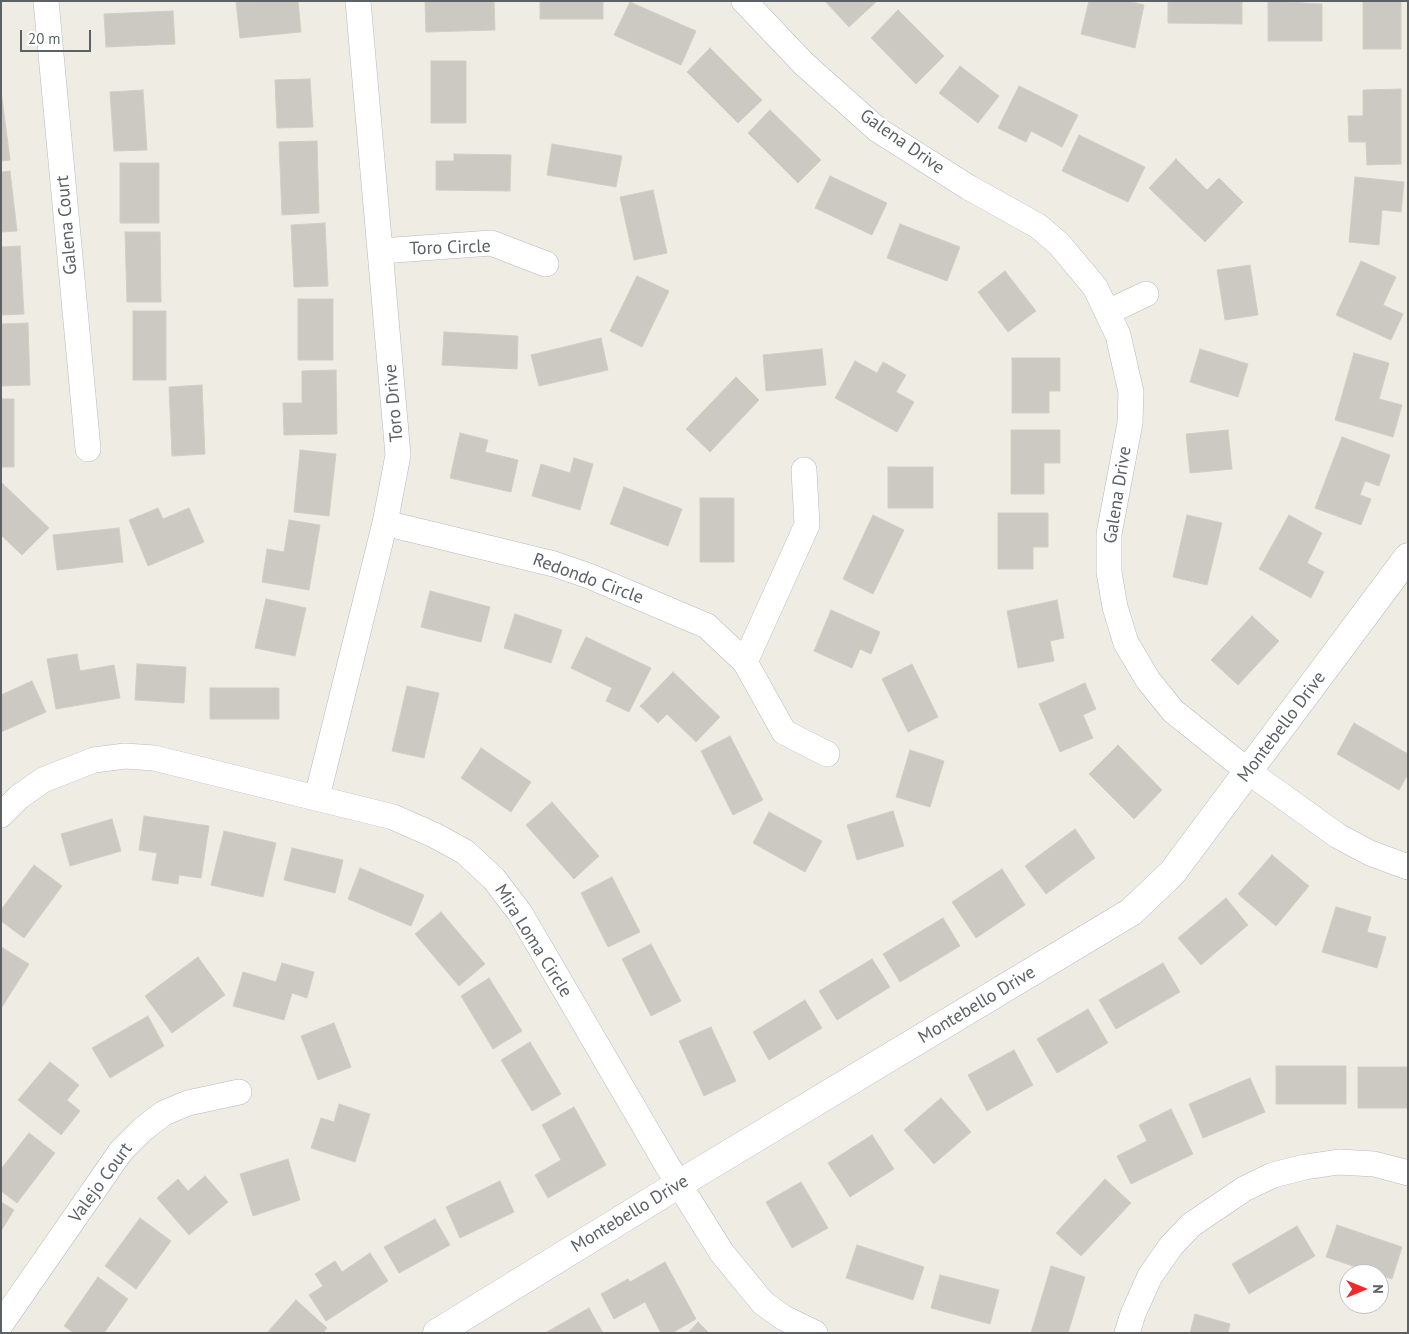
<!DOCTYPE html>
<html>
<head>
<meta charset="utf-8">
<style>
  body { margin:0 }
  #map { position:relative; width:1409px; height:1334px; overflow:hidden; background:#efece4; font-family:"PT Sans",sans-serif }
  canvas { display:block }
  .frame { position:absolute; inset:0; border:2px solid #5c6165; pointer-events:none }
  .north { position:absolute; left:1339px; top:1264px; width:50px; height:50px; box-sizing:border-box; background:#fff; border:1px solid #bec0c1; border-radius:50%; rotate:90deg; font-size:14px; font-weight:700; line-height:20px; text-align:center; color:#5c6165 }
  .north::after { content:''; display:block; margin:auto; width:18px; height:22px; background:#f0292a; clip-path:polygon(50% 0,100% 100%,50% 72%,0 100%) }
  .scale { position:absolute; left:20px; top:30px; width:71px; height:22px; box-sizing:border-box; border:2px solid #5c6165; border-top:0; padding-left:6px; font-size:15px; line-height:18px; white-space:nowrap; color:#5c6165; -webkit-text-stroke:4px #fff; paint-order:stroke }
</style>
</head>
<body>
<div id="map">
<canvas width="1409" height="1334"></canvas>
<div class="frame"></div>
<div class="north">N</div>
<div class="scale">20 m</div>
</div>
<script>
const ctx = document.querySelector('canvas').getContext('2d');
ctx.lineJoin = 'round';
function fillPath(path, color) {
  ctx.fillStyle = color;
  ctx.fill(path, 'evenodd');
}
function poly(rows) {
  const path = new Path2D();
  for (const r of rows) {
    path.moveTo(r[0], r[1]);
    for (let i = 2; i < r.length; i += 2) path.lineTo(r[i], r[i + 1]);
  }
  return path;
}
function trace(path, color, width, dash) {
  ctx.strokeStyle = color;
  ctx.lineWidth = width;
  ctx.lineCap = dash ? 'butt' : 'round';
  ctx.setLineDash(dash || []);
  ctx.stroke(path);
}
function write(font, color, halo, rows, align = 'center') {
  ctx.font = font + ' "PT Sans",sans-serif';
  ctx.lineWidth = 4;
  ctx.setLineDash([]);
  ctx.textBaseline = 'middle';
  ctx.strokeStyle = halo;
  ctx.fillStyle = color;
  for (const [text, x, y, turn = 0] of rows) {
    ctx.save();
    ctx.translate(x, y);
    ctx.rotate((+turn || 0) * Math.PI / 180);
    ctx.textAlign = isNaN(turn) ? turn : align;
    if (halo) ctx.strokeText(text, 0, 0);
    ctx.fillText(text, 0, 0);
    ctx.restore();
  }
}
const building = poly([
  [298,1,301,32,240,38,236,2,298,1],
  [425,1,494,1,495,30,426,32,425,1],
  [540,1,603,1,603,19,540,19,540,1],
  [825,1,877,1,849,27,825,1],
  [1089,1,1128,1,1144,5,1135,48,1081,34,1089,1],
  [1168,1,1242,1,1242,24,1168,23,1168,1],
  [1268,1,1322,4,1322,41,1268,41,1268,1],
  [1363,1,1401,1,1401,49,1363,49,1363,1],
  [630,2,696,31,681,65,614,35,630,2],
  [898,10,944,56,916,84,871,38,898,10],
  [173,11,175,44,106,47,104,14,173,11],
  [710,48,762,100,738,123,687,72,710,48],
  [431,61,466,61,466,123,431,123,431,61],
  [960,66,999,96,978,123,939,93,960,66],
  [310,79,313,127,277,128,275,80,310,79],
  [1019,86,1078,115,1062,147,1031,131,1026,142,998,128,1019,86],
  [1401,89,1401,164,1367,165,1366,142,1349,142,1348,116,1363,116,1363,90,1401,89],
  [1,90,10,160,1,161,1,90],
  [143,90,147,150,114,151,110,92,143,90],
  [770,110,821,160,798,183,748,133,770,110],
  [1079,135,1145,167,1128,202,1062,171,1079,135],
  [317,141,319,213,282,215,279,142,317,141],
  [552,144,622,156,616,187,547,175,552,144],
  [454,154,511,155,510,191,436,190,436,161,454,161,454,154],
  [1176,159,1207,190,1219,178,1243,202,1205,242,1149,188,1176,159],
  [120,163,159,163,159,223,120,223,120,163],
  [10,171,17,231,1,232,1,172,10,171],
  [830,176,887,203,872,235,815,208,830,176],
  [1355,177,1404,182,1401,212,1382,210,1379,245,1349,242,1355,177],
  [653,190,667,253,634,260,620,197,653,190],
  [325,223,328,286,294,287,291,225,325,223],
  [900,224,960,247,947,281,887,258,900,224],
  [125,232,160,232,161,302,127,302,125,232],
  [20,246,24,314,1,315,1,247,20,246],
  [1361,261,1396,277,1383,305,1403,314,1391,340,1336,315,1361,261],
  [1250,265,1258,315,1225,320,1217,270,1250,265],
  [1005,271,1036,311,1008,332,978,292,1005,271],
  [637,276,669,291,642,347,610,331,637,276],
  [298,299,333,299,333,360,298,360,298,299],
  [133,311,166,311,166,380,133,380,133,311],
  [28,323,30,385,1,386,1,324,28,323],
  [444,332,518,336,517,369,442,365,444,332],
  [601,338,608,370,539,386,531,355,601,338],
  [822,349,826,385,766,391,763,355,822,349],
  [1200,349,1248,364,1238,397,1190,382,1200,349],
  [1354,353,1389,363,1379,399,1402,405,1393,437,1335,420,1354,353],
  [1012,358,1060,358,1060,391,1049,391,1049,413,1012,413,1012,358],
  [855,361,877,373,883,362,906,375,896,392,914,402,897,432,835,398,855,361],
  [336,370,337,434,284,435,283,403,302,403,302,371,336,370],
  [736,377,759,400,710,452,686,429,736,377],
  [202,385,205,454,172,456,169,387,202,385],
  [1,399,14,399,14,467,1,467,1,399],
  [1011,430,1060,430,1060,463,1044,463,1044,494,1011,494,1011,430],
  [1228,430,1232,469,1190,473,1186,434,1228,430],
  [460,433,488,440,485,452,518,460,511,492,450,478,460,433],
  [1342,437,1390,455,1379,486,1365,481,1360,495,1371,499,1361,525,1315,508,1342,437],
  [300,450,336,454,329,516,294,512,300,450],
  [574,458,593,464,580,510,532,496,541,464,570,473,574,458],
  [888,467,933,467,933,508,888,508,888,467],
  [1,482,49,528,22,555,1,535,1,482],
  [624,487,682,509,668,546,610,524,624,487],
  [700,498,734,498,734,562,700,562,700,498],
  [158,508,163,519,189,508,204,542,148,566,129,520,158,508],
  [998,513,1048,513,1048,547,1033,547,1033,569,998,569,998,513],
  [873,515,904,530,873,594,843,579,873,515],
  [1187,515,1222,523,1207,585,1173,577,1187,515],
  [1289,515,1322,533,1307,563,1324,572,1311,598,1259,569,1289,515],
  [289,520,320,525,309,590,262,582,267,549,284,552,289,520],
  [119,528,123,562,57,570,53,535,119,528],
  [430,591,490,607,481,642,421,627,430,591],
  [266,599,306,608,295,656,255,648,266,599],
  [1057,600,1064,638,1050,641,1054,661,1018,668,1007,611,1057,600],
  [831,610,880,632,871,654,860,649,852,668,814,651,831,610],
  [515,614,562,630,551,663,504,648,515,614],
  [1252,616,1279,641,1238,685,1211,660,1252,616],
  [586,637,651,668,629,712,606,701,612,688,571,668,586,637],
  [77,654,80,671,114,665,120,698,56,709,47,659,77,654],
  [137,664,186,667,184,703,135,700,137,664],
  [912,664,938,717,908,732,882,679,912,664],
  [673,672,720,717,696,742,667,714,658,723,640,706,673,672],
  [32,681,46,712,1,732,1,695,32,681],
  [1085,683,1096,709,1083,715,1093,738,1060,752,1039,704,1085,683],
  [407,686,439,693,424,758,392,751,407,686],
  [210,688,279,688,279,719,210,719,210,688],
  [1354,723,1408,754,1408,774,1399,790,1337,754,1354,723],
  [730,736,763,800,733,815,701,751,730,736],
  [1118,745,1162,790,1134,819,1089,774,1118,745],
  [481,748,531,782,511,812,461,778,481,748],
  [910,750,944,761,930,807,896,797,910,750],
  [552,802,599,856,574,879,526,825,552,802],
  [893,811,904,846,857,860,847,825,893,811],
  [769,812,822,841,805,872,753,843,769,812],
  [144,816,209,826,201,878,179,875,178,884,152,880,157,853,139,850,144,816],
  [112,819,121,851,70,866,61,834,112,819],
  [1075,829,1095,858,1046,894,1025,866,1075,829],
  [224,831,276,843,263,897,211,885,224,831],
  [292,848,343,860,335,893,284,880,292,848],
  [1272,855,1309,886,1276,926,1238,894,1272,855],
  [34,865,62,886,24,938,1,921,1,910,34,865],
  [360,868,424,895,411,926,348,899,360,868],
  [1002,869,1025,905,976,938,952,902,1002,869],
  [612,877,640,932,608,947,581,893,612,877],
  [1226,898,1248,925,1201,965,1178,938,1226,898],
  [1336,907,1371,917,1367,932,1386,937,1377,968,1322,952,1336,907],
  [441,912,485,964,459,986,415,934,441,912],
  [943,918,960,946,900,982,883,954,943,918],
  [651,944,681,1001,651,1016,622,959,651,944],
  [1,947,29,964,2,1007,1,1007,1,947],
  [198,957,225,995,172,1033,145,996,198,957],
  [872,959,890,987,837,1020,819,991,872,959],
  [282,963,314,972,307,998,292,993,284,1020,233,1006,243,972,276,982,282,963],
  [1163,963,1180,992,1116,1029,1099,1000,1163,963],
  [489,978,522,1031,493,1049,461,996,489,978],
  [805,1000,822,1028,769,1060,753,1032,805,1000],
  [1088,1009,1108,1043,1057,1073,1037,1039,1088,1009],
  [148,1016,164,1046,110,1078,92,1048,148,1016],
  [334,1023,351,1067,318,1080,301,1036,334,1023],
  [711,1027,736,1081,704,1096,679,1041,711,1027],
  [530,1042,561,1094,532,1111,501,1060,530,1042],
  [1014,1050,1033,1085,987,1111,968,1075,1014,1050],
  [50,1062,79,1085,67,1100,80,1111,61,1135,18,1100,50,1062],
  [1276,1066,1346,1066,1346,1104,1276,1104,1276,1066],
  [1358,1067,1408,1067,1408,1108,1358,1108,1358,1067],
  [1250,1078,1265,1112,1203,1138,1189,1104,1250,1078],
  [941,1098,971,1132,934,1164,904,1130,941,1098],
  [339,1104,370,1114,355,1162,311,1148,321,1118,334,1122,339,1104],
  [574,1107,606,1165,548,1198,535,1175,561,1160,542,1125,574,1107],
  [1171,1109,1193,1154,1131,1184,1117,1156,1147,1141,1139,1125,1171,1109],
  [29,1133,55,1153,17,1203,1,1191,1,1169,29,1133],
  [872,1135,894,1169,850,1197,828,1163,872,1135],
  [288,1159,300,1200,253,1216,240,1174,288,1159],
  [205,1176,228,1202,189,1235,157,1198,178,1179,188,1191,205,1176],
  [1105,1179,1131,1203,1081,1256,1056,1233,1105,1179],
  [500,1181,514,1212,460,1238,446,1207,500,1181],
  [801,1182,828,1228,792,1248,766,1202,801,1182],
  [1,1202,14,1210,1,1231,1,1202],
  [140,1218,171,1241,136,1289,105,1266,140,1218],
  [435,1219,450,1245,399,1273,384,1247,435,1219],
  [1337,1225,1402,1247,1392,1279,1326,1257,1337,1225],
  [1297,1226,1315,1256,1249,1294,1232,1264,1297,1226],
  [857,1245,924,1267,913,1300,846,1278,857,1245],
  [370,1253,388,1281,326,1321,309,1295,323,1286,315,1274,335,1261,342,1272,370,1253],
  [665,1262,696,1319,672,1333,661,1333,645,1302,614,1319,601,1294,628,1279,630,1282,665,1262],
  [1051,1266,1085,1277,1068,1333,1031,1333,1051,1266],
  [940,1275,999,1290,990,1324,931,1308,940,1275],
  [98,1277,128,1299,104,1333,74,1333,64,1326,98,1277],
  [296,1300,327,1328,323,1333,267,1333,296,1300],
  [589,1308,603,1333,545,1333,589,1308],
  [1195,1314,1230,1324,1228,1333,1190,1333,1195,1314],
  [698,1322,709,1333,688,1333,698,1322]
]);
const street = poly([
  [46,1,88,449],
  [744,1,804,64,878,130,968,187,1038,226,1059,244,1095,287,1118,335,1131,392,1130,423,1109,534,1109,572,1115,607,1126,643,1148,680,1173,711,1249,772,1338,836,1370,853,1408,867],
  [381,251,491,243,546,264],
  [1108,312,1146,294],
  [385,523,554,564,589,576,707,626,745,662,784,732,827,754],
  [745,662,807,525,804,470],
  [317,797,385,523,398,455,358,1],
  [1,815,19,797,43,780,94,760,125,756,154,758,393,817,434,835,465,852,494,879,520,913,667,1165,722,1253,763,1303,784,1318,815,1333],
  [1,1324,121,1151,143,1129,164,1113,188,1103,239,1092],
  [1127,1333,1133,1314,1150,1276,1171,1246,1191,1225,1244,1189,1273,1175,1305,1167,1339,1162,1374,1164,1408,1173]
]);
const secondary = poly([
  [437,1333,679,1184,1131,912,1172,873,1408,557]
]);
const streetNames = [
  ["Galena Drive",902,142,35],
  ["Galena Court",67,225,-95],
  ["Toro Circle",450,248,-2],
  ["Toro Drive",394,403,-95],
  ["Galena Drive",1118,495,-81],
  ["Redondo Circle",588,579,20],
  ["Montebello Drive",1282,727,-53],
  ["Mira Loma Circle",533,941,58],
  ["Montebello Drive",977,1005,-31],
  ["Valejo Court",101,1183,-54],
  ["Montebello Drive",630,1214,-31]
];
fillPath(building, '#ccc9c3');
trace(building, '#d4cdc2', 1);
trace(street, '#b7babf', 26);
trace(secondary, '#b5babf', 29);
trace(street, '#fff', 25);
trace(secondary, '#fff', 28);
write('18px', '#5c6165', '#fff', streetNames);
</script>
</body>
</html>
